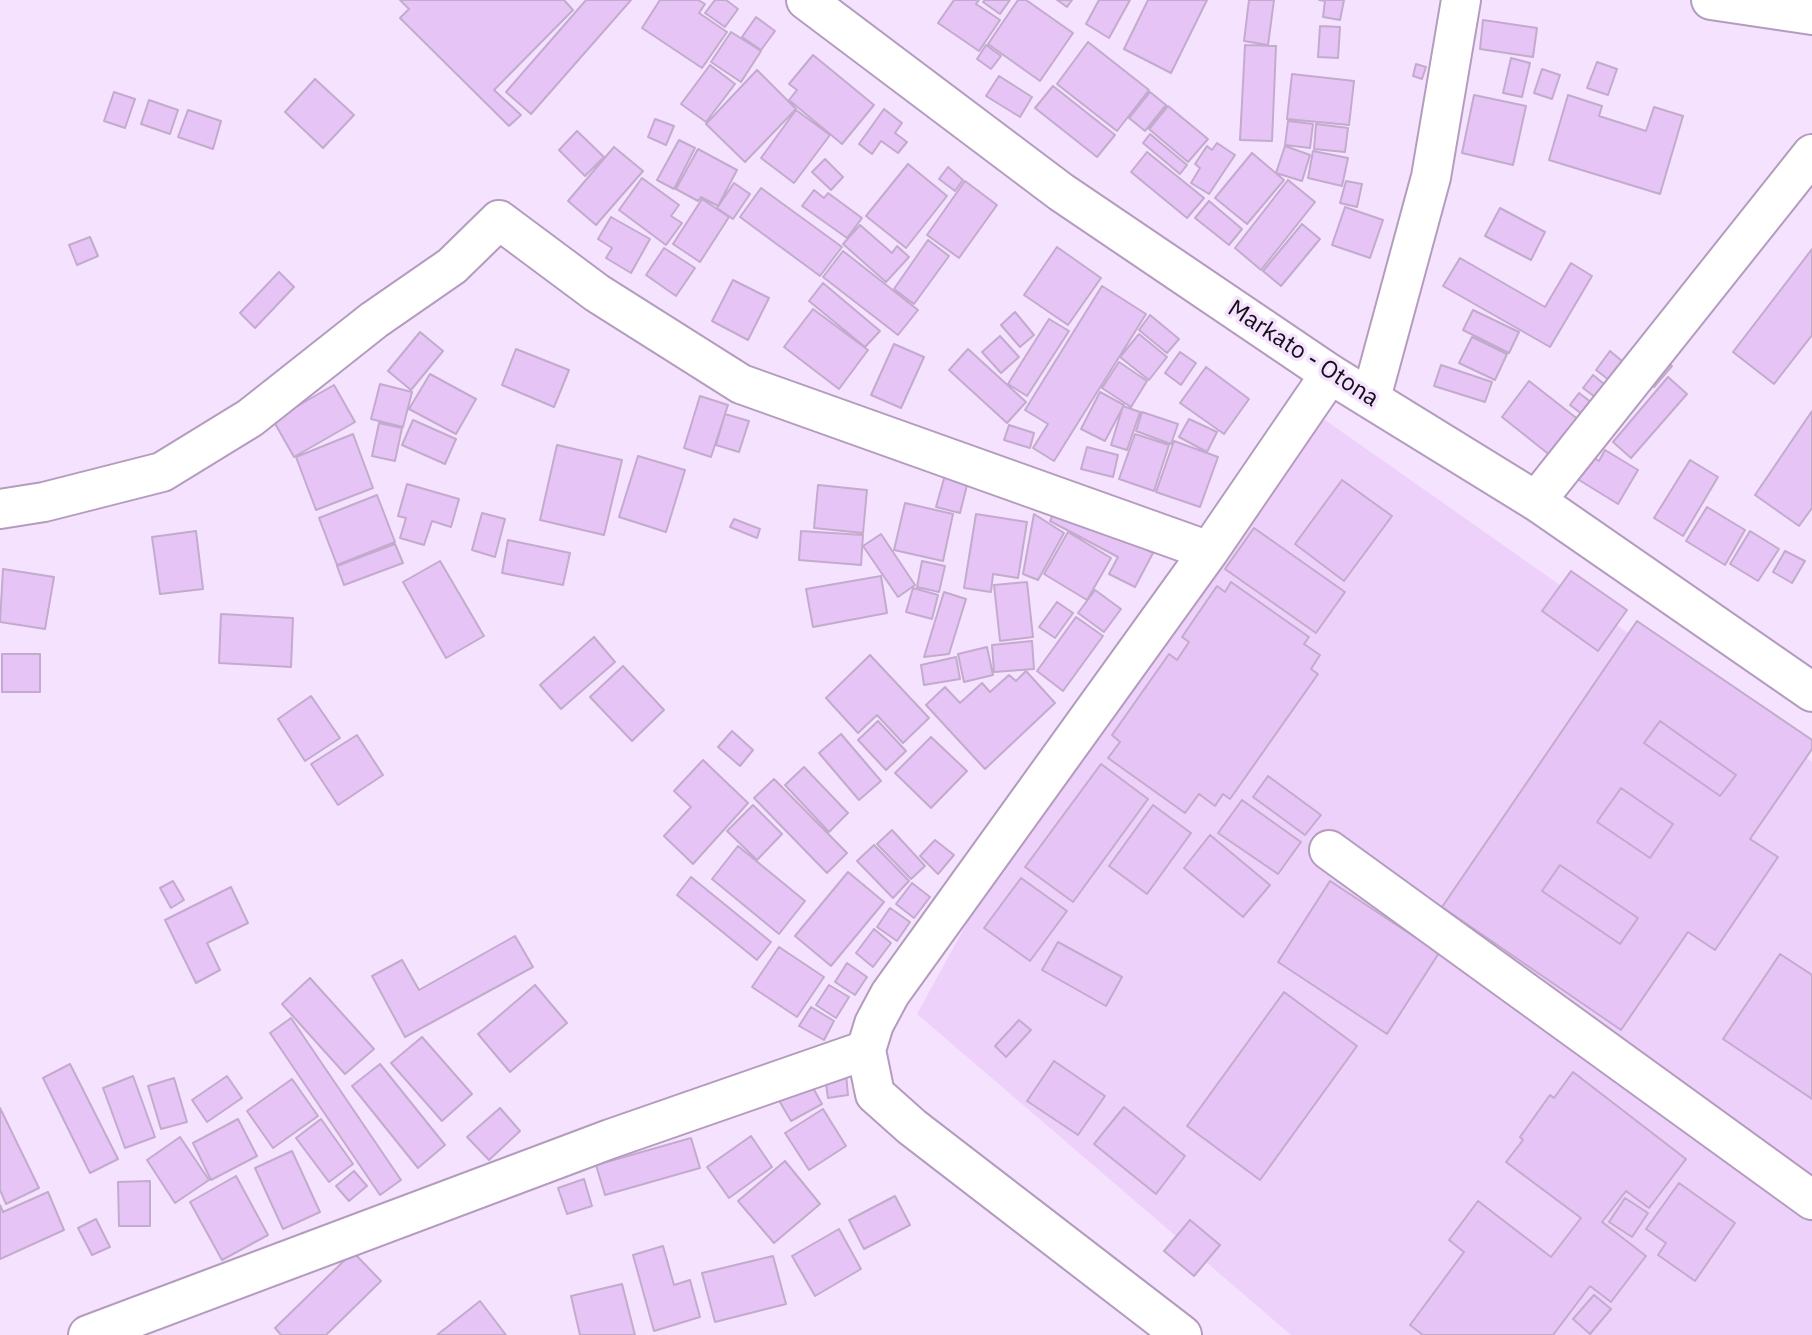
<!DOCTYPE html>
<html>
<head>
<meta charset="utf-8">
<style>
  body { margin:0 }
  canvas { display:block; background:#f5e2fe }
</style>
</head>
<body>
<canvas width="1812" height="1335"></canvas>
<script>
const ctx = document.querySelector('canvas').getContext('2d');
ctx.lineJoin = 'round';
function fillPath(path, color) {
  ctx.fillStyle = color;
  ctx.fill(path, 'evenodd');
}
function poly(rows) {
  const path = new Path2D();
  for (const r of rows) {
    path.moveTo(r[0], r[1]);
    for (let i = 2; i < r.length; i += 2) path.lineTo(r[i], r[i + 1]);
  }
  return path;
}
function trace(path, color, width, dash) {
  ctx.strokeStyle = color;
  ctx.lineWidth = width;
  ctx.lineCap = dash ? 'butt' : 'round';
  ctx.setLineDash(dash || []);
  ctx.stroke(path);
}
function write(font, color, halo, rows, align = 'center') {
  ctx.font = font + ' "IBM Plex Sans",sans-serif';
  ctx.lineWidth = 7;
  ctx.setLineDash([]);
  ctx.textBaseline = 'middle';
  ctx.strokeStyle = halo;
  ctx.fillStyle = color;
  for (const [text, x, y, turn = 0] of rows) {
    ctx.save();
    ctx.translate(x, y);
    ctx.rotate((+turn || 0) * Math.PI / 180);
    ctx.textAlign = isNaN(turn) ? turn : align;
    if (halo) ctx.strokeText(text, 0, 0);
    ctx.fillText(text, 0, 0);
    ctx.restore();
  }
}
const built = poly([
  [1318,415,1812,762,1812,1335,1291,1335,917,1014,996,870]
]);
const building = poly([
  [400,0,564,0,573,10,494,90,521,115,509,126,400,18,409,9,400,0],
  [586,0,631,0,531,114,506,92,586,0],
  [660,0,698,0,705,4,699,13,727,32,702,68,642,28,660,0],
  [715,0,726,0,738,9,725,27,705,13,715,0],
  [954,0,979,0,976,4,1000,20,979,51,938,23,954,0],
  [985,0,1010,0,1000,14,983,2,985,0],
  [1018,0,1026,0,1073,33,1040,81,988,44,1018,0],
  [1057,0,1072,0,1067,7,1057,0],
  [1099,0,1130,0,1109,38,1086,24,1099,0],
  [1148,0,1207,0,1171,73,1124,49,1148,0],
  [1249,0,1274,0,1268,45,1244,41,1249,0],
  [1319,0,1344,0,1340,20,1323,17,1325,1,1319,0],
  [756,17,775,31,761,50,742,37,756,17],
  [1483,20,1537,28,1533,57,1480,49,1483,20],
  [1320,26,1340,27,1338,58,1318,57,1320,26],
  [731,32,761,51,741,82,711,62,731,32],
  [1088,42,1149,90,1117,131,1057,84,1088,42],
  [986,45,1001,56,991,69,977,59,986,45],
  [1245,45,1276,46,1272,141,1240,140,1245,45],
  [813,55,874,105,842,144,789,100,797,90,789,84,813,55],
  [1511,58,1530,63,1522,97,1503,93,1511,58],
  [1597,62,1617,69,1608,95,1587,88,1597,62],
  [1416,64,1426,67,1422,79,1413,76,1416,64],
  [710,65,735,84,706,122,681,104,710,65],
  [1542,69,1560,75,1552,99,1534,93,1542,69],
  [757,70,796,109,745,162,706,124,757,70],
  [1292,74,1354,81,1349,125,1287,119,1292,74],
  [999,76,1032,97,1020,117,986,96,999,76],
  [315,79,354,115,323,148,285,112,315,79],
  [1053,86,1115,135,1097,157,1035,108,1053,86],
  [114,92,135,99,125,128,104,121,114,92],
  [1150,92,1166,105,1145,131,1129,118,1150,92],
  [1474,95,1526,106,1513,165,1462,153,1474,95],
  [1568,95,1602,106,1599,116,1646,131,1654,107,1683,116,1660,194,1549,160,1568,95],
  [149,100,178,110,170,134,141,124,149,100],
  [1168,106,1208,139,1188,162,1149,129,1168,106],
  [884,109,902,123,895,133,907,142,898,153,881,141,872,154,859,144,884,109],
  [188,110,221,121,213,149,178,137,188,110],
  [796,110,830,135,794,183,761,158,796,110],
  [655,119,674,126,666,145,648,137,655,119],
  [1288,121,1313,124,1310,148,1285,145,1288,121],
  [1316,124,1348,128,1345,152,1314,149,1316,124],
  [577,131,604,157,585,176,559,150,577,131],
  [1150,134,1187,165,1180,174,1143,143,1150,134],
  [679,140,695,148,674,189,657,180,679,140],
  [1217,143,1235,155,1209,194,1191,183,1200,168,1195,164,1207,146,1212,150,1217,143],
  [1285,146,1310,155,1302,181,1276,173,1285,146],
  [614,147,643,171,596,225,568,201,614,147],
  [698,149,737,170,718,206,701,197,698,201,676,189,698,149],
  [1313,151,1348,158,1342,186,1308,178,1313,151],
  [1147,152,1204,198,1187,218,1131,172,1147,152],
  [1252,153,1284,180,1247,224,1215,198,1252,153],
  [825,159,843,177,831,190,812,172,825,159],
  [908,164,947,196,906,248,866,216,908,164],
  [948,167,963,180,955,191,939,179,948,167],
  [642,178,679,205,671,216,682,223,666,245,619,210,642,178],
  [1288,180,1315,202,1261,270,1235,248,1288,180],
  [965,181,997,205,959,258,927,235,965,181],
  [1346,181,1362,184,1357,207,1340,203,1346,181],
  [734,183,750,194,733,219,717,208,734,183],
  [761,188,842,247,820,276,740,217,761,188],
  [814,190,824,198,828,193,862,218,847,238,802,206,814,190],
  [702,199,729,217,700,262,673,244,702,199],
  [1209,201,1242,229,1229,245,1195,218,1209,201],
  [1345,207,1383,220,1370,258,1332,245,1345,207],
  [1500,208,1545,232,1531,260,1485,236,1500,208],
  [611,217,650,239,631,273,606,258,612,248,598,239,611,217],
  [1302,224,1320,239,1281,286,1263,271,1302,224],
  [860,225,892,253,897,246,909,257,886,282,843,244,860,225],
  [90,237,98,256,77,265,69,245,90,237],
  [928,240,949,256,914,304,894,289,928,240],
  [1057,247,1101,278,1068,325,1024,295,1057,247],
  [664,248,695,268,676,296,646,275,664,248],
  [1812,249,1812,335,1774,384,1733,352,1812,249],
  [843,251,918,310,898,335,823,277,843,251],
  [1460,258,1545,307,1571,263,1592,276,1550,347,1443,286,1460,258],
  [279,272,294,287,255,328,240,313,279,272],
  [733,280,769,298,748,340,712,321,733,280],
  [823,283,880,331,865,347,809,301,823,283],
  [1102,286,1146,314,1054,461,1033,448,1048,424,1025,410,1102,286],
  [813,309,868,350,839,389,784,347,813,309],
  [1473,310,1519,332,1509,353,1463,330,1473,310],
  [1015,312,1034,335,1020,347,1001,325,1015,312],
  [1150,315,1179,339,1167,353,1139,330,1150,315],
  [1049,319,1069,331,1027,396,1008,384,1049,319],
  [420,332,443,351,411,390,388,371,420,332],
  [1139,334,1167,357,1149,380,1120,357,1139,334],
  [1000,336,1019,357,1001,373,982,352,1000,336],
  [1472,337,1507,354,1495,380,1459,363,1472,337],
  [894,344,924,357,901,408,871,395,894,344],
  [516,349,569,370,554,407,502,385,516,349],
  [968,349,1026,402,1007,423,949,370,968,349],
  [1610,351,1622,361,1609,380,1596,370,1610,351],
  [1180,352,1196,363,1181,385,1165,373,1180,352],
  [1662,358,1672,366,1654,387,1643,379,1662,358],
  [1119,362,1147,381,1131,407,1102,388,1119,362],
  [1441,365,1492,382,1485,402,1434,386,1441,365],
  [1206,367,1249,399,1224,434,1180,403,1206,367],
  [430,374,476,399,456,434,409,409,430,374],
  [1593,375,1609,388,1599,400,1583,388,1593,375],
  [1668,377,1687,394,1631,458,1613,442,1668,377],
  [1529,381,1584,424,1556,460,1502,417,1529,381],
  [380,384,412,392,403,427,371,419,380,384],
  [334,385,355,422,294,457,273,420,334,385],
  [1100,392,1124,405,1105,441,1081,429,1100,392],
  [1579,393,1596,406,1587,418,1570,405,1579,393],
  [700,396,728,405,711,457,684,448,700,396],
  [1123,406,1140,412,1127,450,1111,445,1123,406],
  [1812,411,1812,508,1799,526,1755,495,1812,411],
  [1142,412,1178,424,1171,444,1136,431,1142,412],
  [725,414,749,421,739,452,716,445,725,414],
  [1189,419,1217,432,1207,452,1179,437,1189,419],
  [413,420,456,439,445,464,402,445,413,420],
  [379,423,402,428,395,461,372,456,379,423],
  [1009,425,1034,433,1030,448,1004,440,1009,425],
  [353,434,373,488,316,510,296,457,353,434],
  [1135,434,1169,445,1154,491,1119,479,1135,434],
  [1174,441,1218,457,1200,507,1156,492,1174,441],
  [557,445,622,460,604,535,540,520,557,445],
  [1087,447,1118,455,1113,477,1081,469,1087,447],
  [1605,450,1638,470,1618,504,1571,475,1584,452,1599,461,1605,450],
  [638,456,685,470,666,532,619,517,638,456],
  [1690,460,1718,477,1683,536,1654,518,1690,460],
  [945,475,968,481,960,513,936,507,945,475],
  [1342,480,1392,516,1344,581,1295,544,1342,480],
  [407,484,459,499,451,527,432,521,424,545,400,538,406,518,398,516,407,484],
  [818,485,867,490,863,533,814,528,818,485],
  [377,495,395,542,337,565,319,518,377,495],
  [905,503,953,514,943,561,894,550,905,503],
  [1707,507,1745,530,1725,565,1686,541,1707,507],
  [1055,511,1079,514,1153,553,1135,587,1109,574,1118,557,1050,521,1055,511],
  [482,513,505,519,495,557,472,550,482,513],
  [976,514,1027,522,1018,578,993,574,991,592,964,588,976,514],
  [1034,514,1064,533,1038,580,1023,574,1034,514],
  [734,519,760,529,757,538,730,527,734,519],
  [1254,528,1345,592,1316,633,1225,569,1254,528],
  [196,531,203,589,160,594,152,537,196,531],
  [801,531,863,535,861,565,799,560,801,531],
  [1750,531,1779,549,1758,581,1730,564,1750,531],
  [1068,532,1111,558,1087,600,1044,574,1068,532],
  [881,534,915,585,898,597,863,546,881,534],
  [508,540,570,553,563,585,502,573,508,540],
  [395,544,403,563,344,585,337,566,395,544],
  [1785,551,1805,561,1792,583,1773,572,1785,551],
  [440,561,484,636,446,658,403,582,440,561],
  [922,561,945,566,939,592,917,587,922,561],
  [3,569,54,577,45,629,0,622,3,569],
  [1571,571,1627,610,1598,651,1542,611,1571,571],
  [881,576,887,613,813,627,806,589,881,576],
  [1027,582,1033,637,1000,641,994,585,1027,582],
  [1231,582,1309,637,1304,644,1320,655,1311,669,1318,674,1230,799,1223,794,1215,806,1199,794,1185,813,1108,758,1120,742,1112,735,1169,654,1177,660,1189,642,1182,637,1217,586,1225,592,1231,582],
  [913,588,938,595,932,619,906,612,913,588],
  [1095,590,1121,609,1104,632,1078,613,1095,590],
  [944,592,966,599,949,654,924,657,944,592],
  [1057,602,1073,613,1055,638,1039,627,1057,602],
  [221,614,293,618,291,667,219,663,221,614],
  [1076,617,1103,636,1063,691,1037,671,1076,617],
  [1637,621,1812,740,1812,749,1750,839,1778,857,1715,950,1688,932,1621,1030,1442,907,1637,621],
  [1660,721,1736,775,1720,796,1644,743,1660,721],
  [1621,788,1673,824,1650,858,1597,822,1621,788],
  [1560,865,1638,918,1620,944,1542,891,1560,865],
  [594,637,615,662,561,709,540,685,594,637],
  [1032,641,1034,669,994,672,992,645,1032,641],
  [987,647,993,675,964,682,958,654,987,647],
  [2,654,40,654,40,692,2,692,2,654],
  [870,655,929,718,903,743,877,715,858,733,826,698,870,655],
  [956,657,960,679,924,685,921,665,956,657],
  [623,666,664,710,632,741,590,697,623,666],
  [1026,671,1055,703,985,769,926,705,945,687,960,703,982,683,990,692,1009,675,1016,681,1026,671],
  [311,696,340,738,305,761,278,719,311,696],
  [878,721,906,751,886,770,858,740,878,721],
  [1660,721,1736,775,1720,796,1644,743,1660,721],
  [732,731,753,750,740,766,718,747,732,731],
  [841,734,881,781,859,800,819,753,841,734],
  [357,735,383,775,338,805,311,764,357,735],
  [931,737,967,771,931,808,895,773,931,737],
  [703,760,748,803,693,864,664,836,691,807,674,791,703,760],
  [1101,764,1148,799,1073,902,1025,867,1101,764],
  [804,767,848,813,829,832,785,785,804,767],
  [1268,776,1321,815,1305,835,1253,797,1268,776],
  [774,779,847,853,827,873,754,798,774,779],
  [1621,788,1673,824,1650,858,1597,822,1621,788],
  [1242,800,1301,842,1278,874,1218,833,1242,800],
  [753,805,782,834,757,860,727,831,753,805],
  [1153,805,1191,833,1147,894,1109,866,1153,805],
  [892,830,925,866,911,879,877,844,892,830],
  [1210,835,1270,885,1243,917,1184,868,1210,835],
  [935,840,954,855,938,874,920,856,935,840],
  [874,845,909,881,893,898,857,861,874,845],
  [738,846,805,901,779,934,712,879,738,846],
  [1560,865,1638,918,1620,944,1542,891,1560,865],
  [848,872,884,902,831,966,795,936,848,872],
  [691,877,771,942,757,960,677,895,691,877],
  [1021,878,1067,911,1030,961,984,928,1021,878],
  [173,881,184,900,171,908,160,888,173,881],
  [1330,881,1439,953,1387,1034,1278,962,1330,881],
  [912,883,930,897,914,918,896,904,912,883],
  [231,887,248,923,207,943,220,970,196,983,165,920,231,887],
  [890,908,910,922,897,941,877,927,890,908],
  [874,929,891,943,873,967,856,953,874,929],
  [515,936,533,967,405,1037,372,976,402,960,419,990,515,936],
  [1058,942,1122,977,1106,1006,1042,970,1058,942],
  [779,947,824,977,797,1017,752,987,779,947],
  [1780,954,1812,975,1812,1099,1723,1039,1780,954],
  [847,963,867,977,855,995,835,982,847,963],
  [310,978,374,1049,345,1074,282,1004,310,978],
  [535,985,567,1023,510,1072,478,1034,535,985],
  [829,985,849,997,836,1018,816,1005,829,985],
  [1284,992,1357,1046,1260,1180,1187,1126,1284,992],
  [811,1007,834,1021,824,1040,799,1026,811,1007],
  [291,1018,401,1180,380,1195,270,1033,291,1018],
  [1019,1020,1031,1030,1006,1057,995,1046,1019,1020],
  [422,1037,472,1094,442,1121,391,1063,422,1037],
  [1054,1061,1105,1096,1078,1135,1027,1101,1054,1061],
  [70,1064,118,1159,90,1173,43,1078,70,1064],
  [380,1064,445,1145,418,1168,352,1086,380,1064],
  [1573,1072,1686,1159,1649,1208,1626,1191,1602,1222,1646,1256,1611,1302,1590,1286,1553,1335,1423,1335,1410,1325,1464,1252,1449,1240,1478,1201,1551,1257,1581,1218,1506,1162,1523,1140,1520,1137,1550,1095,1554,1098,1573,1072],
  [846,1074,848,1095,828,1098,825,1077,846,1074],
  [133,1076,155,1137,125,1148,103,1088,133,1076],
  [227,1076,242,1098,207,1122,192,1100,227,1076],
  [174,1078,187,1122,161,1129,148,1086,174,1078],
  [292,1079,318,1116,273,1148,247,1111,292,1079],
  [808,1079,822,1104,791,1121,777,1097,808,1079],
  [1124,1107,1185,1156,1156,1194,1094,1144,1124,1107],
  [0,1108,39,1188,6,1204,0,1190,0,1108],
  [500,1108,520,1131,489,1160,467,1137,500,1108],
  [823,1109,846,1146,809,1170,785,1133,823,1109],
  [238,1119,257,1156,211,1180,193,1143,238,1119],
  [321,1119,353,1164,329,1182,296,1138,321,1119],
  [751,1136,772,1167,729,1198,707,1167,751,1136],
  [180,1137,209,1180,175,1203,147,1160,180,1137],
  [691,1138,700,1168,605,1195,596,1165,691,1138],
  [292,1151,320,1212,283,1229,255,1168,292,1151],
  [785,1161,820,1204,774,1243,738,1201,785,1161],
  [354,1171,367,1186,349,1201,336,1186,354,1171],
  [236,1176,268,1235,222,1260,190,1202,236,1176],
  [584,1179,592,1206,567,1214,558,1188,584,1179],
  [150,1181,150,1226,119,1226,118,1182,150,1181],
  [1679,1183,1735,1223,1695,1281,1658,1255,1666,1243,1646,1229,1679,1183],
  [48,1192,64,1230,0,1259,0,1205,3,1212,48,1192],
  [895,1196,910,1225,864,1249,849,1220,895,1196],
  [1625,1198,1648,1213,1632,1237,1609,1222,1625,1198],
  [96,1219,110,1247,92,1255,78,1228,96,1219],
  [1190,1220,1220,1245,1194,1276,1164,1251,1190,1220],
  [839,1229,861,1269,815,1296,792,1256,839,1229],
  [663,1246,674,1285,690,1280,700,1317,654,1331,633,1255,663,1246],
  [353,1252,381,1281,326,1335,281,1335,275,1328,353,1252],
  [773,1256,786,1304,715,1322,702,1273,773,1256],
  [622,1284,635,1335,580,1335,571,1296,622,1284],
  [1594,1295,1611,1309,1590,1334,1573,1319,1594,1295],
  [480,1301,506,1335,437,1335,480,1301]
]);
const minor = poly([
  [1711,0,1812,15],
  [1371,398,1431,177,1461,0],
  [1536,501,1812,154],
  [0,509,44,502,162,472,250,418,374,320,452,266,499,220,597,293,741,384,1209,551],
  [1329,850,1812,1200],
  [88,1335,610,1139,866,1050],
  [1182,1335,912,1127,875,1094,866,1050,874,1024,890,994,1209,551,1330,374]
]);
const primary = poly([
  [806,0,1061,192,1330,374,1536,501,1812,692]
]);
const streetNames = [
  ["Markato - Otona",1303,354,33]
];
fillPath(built, '#eed1fa');
fillPath(building, '#e7c4f6');
trace(building, '#c3abcd', 2);
trace(minor, '#b49cbe', 42);
trace(primary, '#b49cbe', 42);
trace(minor, '#fff', 38);
trace(primary, '#fff', 38);
write('24px', '#170e1a', '#f5e2fe', streetNames);
</script>
</body>
</html>
